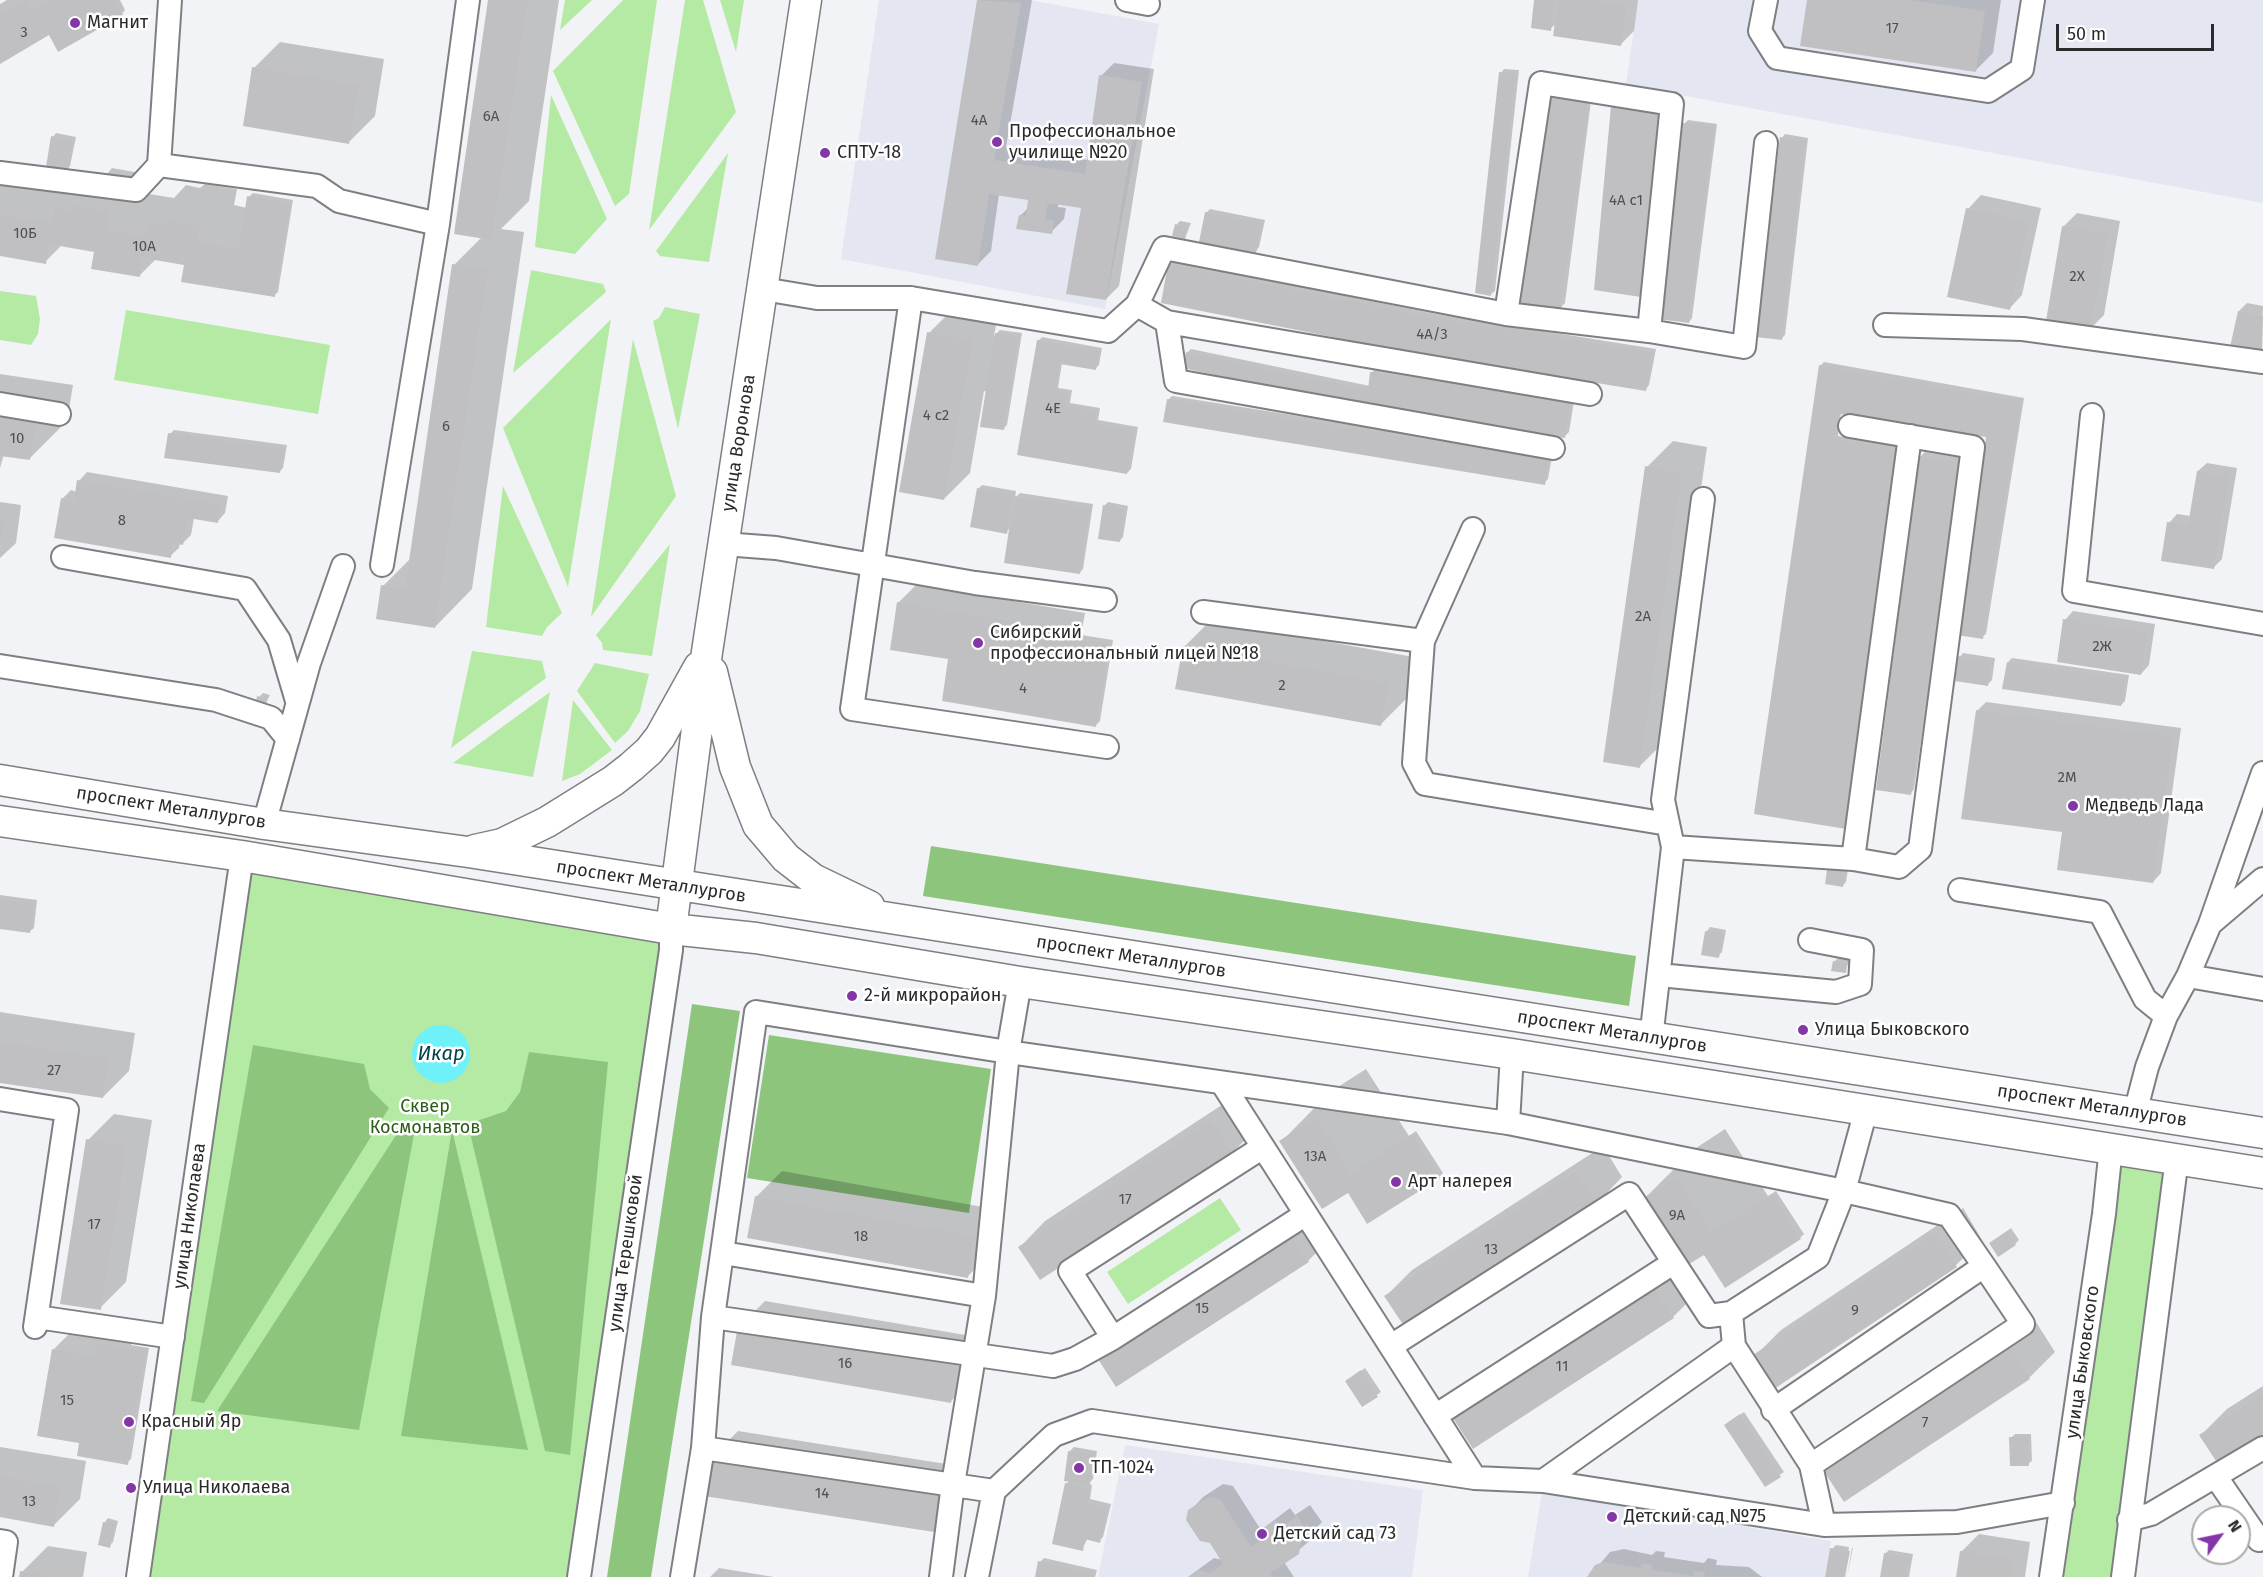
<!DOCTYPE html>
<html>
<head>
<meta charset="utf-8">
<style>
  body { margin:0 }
  #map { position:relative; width:2263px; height:1577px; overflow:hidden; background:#f2f3f6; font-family:"Fira Sans",sans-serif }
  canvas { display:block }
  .north { position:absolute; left:2191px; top:1505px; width:60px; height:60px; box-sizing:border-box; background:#fff; border:2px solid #aaa; border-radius:50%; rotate:57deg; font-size:16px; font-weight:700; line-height:24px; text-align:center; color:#2a2a2b }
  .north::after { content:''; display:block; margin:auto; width:21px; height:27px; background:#8336a6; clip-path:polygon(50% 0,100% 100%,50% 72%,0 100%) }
  .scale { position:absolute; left:2056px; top:24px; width:158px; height:27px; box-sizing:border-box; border:3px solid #2a2a2b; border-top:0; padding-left:8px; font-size:18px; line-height:21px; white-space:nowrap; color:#2a2a2b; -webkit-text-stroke:4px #fff; paint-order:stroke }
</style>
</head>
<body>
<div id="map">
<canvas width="2263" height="1577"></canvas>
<div class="north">N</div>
<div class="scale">50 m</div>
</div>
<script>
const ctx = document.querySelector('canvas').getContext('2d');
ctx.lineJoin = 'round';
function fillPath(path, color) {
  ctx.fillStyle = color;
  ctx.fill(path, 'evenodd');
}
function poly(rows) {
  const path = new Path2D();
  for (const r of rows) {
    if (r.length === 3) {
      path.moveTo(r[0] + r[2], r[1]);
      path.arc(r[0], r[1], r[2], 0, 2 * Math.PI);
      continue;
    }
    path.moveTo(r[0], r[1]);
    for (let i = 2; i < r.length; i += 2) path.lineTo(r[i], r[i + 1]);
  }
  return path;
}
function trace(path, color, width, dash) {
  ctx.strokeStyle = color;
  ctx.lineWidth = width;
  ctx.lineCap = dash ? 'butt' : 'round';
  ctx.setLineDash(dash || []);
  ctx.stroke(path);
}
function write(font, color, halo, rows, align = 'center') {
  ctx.font = font + ' "Fira Sans",sans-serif';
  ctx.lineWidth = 5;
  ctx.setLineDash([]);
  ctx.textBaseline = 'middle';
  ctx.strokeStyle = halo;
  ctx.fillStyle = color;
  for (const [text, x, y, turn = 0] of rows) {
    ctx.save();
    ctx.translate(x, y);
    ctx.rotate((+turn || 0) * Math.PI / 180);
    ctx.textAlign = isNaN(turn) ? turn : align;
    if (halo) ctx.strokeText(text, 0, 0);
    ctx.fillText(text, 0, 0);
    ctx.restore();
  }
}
const built = poly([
  [879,0,1030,0,1159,24,1105,309,841,259],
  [1638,0,2263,0,2263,203,1626,85],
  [1125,1445,1423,1490,1412,1577,1098,1577],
  [1542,1492,1831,1541,1825,1577,1528,1577]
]);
const green = poly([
  [565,0,592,0,560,30],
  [623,0,657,0,629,194,615,206,553,71],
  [685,0,703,0,736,112,649,230],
  [720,0,744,0,736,52],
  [551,95,607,219,575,254,535,247],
  [728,153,709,262,660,256,656,251],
  [531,270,603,284,606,292,513,373],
  [0,291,36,296,40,319,38,334,31,345,0,340],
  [665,307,700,314,678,429,653,321,659,318],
  [126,310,330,345,318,414,114,380],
  [611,319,568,587,503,428],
  [633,339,676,496,591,617],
  [503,486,562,613,547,627,542,636,486,627],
  [670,544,652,656,603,650,602,643,596,635],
  [472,651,542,661,546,678,451,748],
  [595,663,649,674,640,711,628,731,615,743,577,691],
  [550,692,533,777,453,763],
  [573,700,612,750,580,774,562,781],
  [242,856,671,929,579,1577,138,1577],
  [2111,1147,2177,1158,2123,1577,2051,1577],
  [1220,1198,1241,1230,1128,1304,1107,1272]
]);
const forest = poly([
  [931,846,1636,956,1629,1006,923,896],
  [692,1004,740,1011,651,1577,607,1577],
  [769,1035,991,1069,969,1213,747,1178],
  [253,1045,364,1064,370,1089,389,1108,204,1403,191,1401],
  [529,1052,608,1062,570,1455,545,1451,468,1124,506,1111,520,1092],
  [404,1123,415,1129,359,1430,217,1411],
  [452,1130,528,1450,401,1436]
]);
const water = poly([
  [441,1054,29]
]);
const shadow = poly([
  [7,0,120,0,125,10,122,14,49,33,0,62,0,4],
  [490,0,559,0,529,201,501,229,524,232,472,589,435,627,383,586,411,558,454,265,482,237],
  [979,0,1032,0,1006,147,1088,160,1101,76,1114,63,1154,69,1119,286,1106,299,1083,207,1058,203,1058,207,1066,208,1064,219,1051,232,1020,216,1029,207,1030,199,999,194,991,251,978,264,936,258],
  [1536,0,1638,0,1634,31,1621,44,1557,23,1550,29],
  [1808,0,2001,0,1993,53,1975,71],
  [280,42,384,59,375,116,349,142,254,68],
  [1504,69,1519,70,1495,291,1491,294,1501,73],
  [1550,92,1592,93,1565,303,1561,307],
  [1616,103,1662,109,1644,291,1641,295,1613,107],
  [1688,120,1717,124,1692,318,1689,322,1684,124],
  [56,133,76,137,70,166,67,170,53,137],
  [1785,134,1808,138,1785,335,1781,339,1782,138],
  [112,168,146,174,143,193,174,198,186,185,200,188,205,184,237,189,234,205,247,208,249,197,253,193,293,200,278,292,274,295,185,264,156,259,139,276,96,250,62,245,45,262,0,255,0,171,80,185,93,172,107,174],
  [1981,195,2041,208,2022,295,2009,309,1968,209],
  [1210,209,1265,220,1259,247,1256,251,1206,213],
  [2077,213,2120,221,2104,315,2091,328,2064,226],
  [1180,221,1191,223,1185,238,1177,224],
  [1173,261,1436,314,1656,349,1649,385,1646,389,1169,265],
  [2247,303,2263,306,2261,351,2239,311],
  [955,307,998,314,994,336,1000,330,1022,333,1007,425,1003,429,987,392,984,391,970,473,944,499,929,333],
  [1042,337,1102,348,1099,365,1095,369,1062,363,1058,388,1072,390,1070,403,1100,408,1098,420,1138,427,1131,469,1127,473,1019,454,1038,341],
  [1191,349,1370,386,1372,372,1376,369,1575,395,1569,432,1565,436,1187,353],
  [1824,362,2024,398,1986,634,1982,637,1987,436,1841,413,1838,436,1901,445,1849,823,1820,366],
  [0,374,73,385,67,421,30,458,4,454,0,468],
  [1172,396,1552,456,1548,479,1544,483,1168,400],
  [174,430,287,445,283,468,279,472,170,434],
  [1673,441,1707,447,1665,741,1639,767,1647,467],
  [1925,452,1963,458,1914,789,1911,793,1921,456],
  [2207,463,2237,468,2222,559,2213,568,2169,523,2177,514,2191,516,2198,471],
  [87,472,228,496,225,513,217,522,194,518,191,535,183,543,180,542,179,548,170,556,62,499,71,490,77,492,79,481],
  [982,485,1016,491,1015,498,1020,493,1093,504,1083,569,1079,573,1011,527,1006,532,978,489],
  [0,502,21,505,16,543,0,558],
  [1108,502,1128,506,1123,537,1119,541,1104,506],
  [916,585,1085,613,1081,635,1113,640,1100,721,1096,725,950,658,898,603],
  [2073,611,2155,624,2149,665,2141,674,2065,620],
  [1210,621,1414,657,1407,698,1381,724,1184,647],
  [1963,653,1995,658,1992,680,1988,684,1960,657],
  [2012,658,2129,675,2125,701,2121,705,2008,662],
  [263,693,270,695,264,707,259,697],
  [1986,702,2181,728,2161,873,2153,882,1977,711],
  [1832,867,1848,869,1846,882,1843,885,1828,871],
  [0,895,37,900,34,928,30,931,0,927],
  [1710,927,1726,930,1722,952,1718,956,1707,931],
  [1838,958,1850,960,1845,971,1834,962],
  [0,1012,135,1033,129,1071,103,1097,0,1081],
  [1366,1069,1409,1136,1416,1131,1443,1173,1439,1177,1348,1191,1281,1142,1330,1092],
  [1237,1095,1258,1127,1232,1153,1020,1247,1045,1221],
  [114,1114,152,1120,126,1282,100,1308,88,1140],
  [1725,1129,1768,1196,1776,1191,1804,1234,1800,1238,1704,1253,1644,1199,1693,1150],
  [1603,1146,1622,1177,1597,1203,1386,1296,1412,1270],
  [782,1171,1000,1210,994,1250,968,1276,756,1197],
  [1316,1207,1334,1235,1308,1261,1124,1331],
  [1963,1208,1982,1240,1956,1265,1775,1387,1755,1356,1781,1330],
  [2011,1228,2019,1240,2015,1244,1991,1243],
  [1679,1260,1699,1291,1673,1317,1453,1416],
  [765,1301,983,1338,977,1375,951,1401,739,1327],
  [91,1312,130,1319,127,1339,132,1340,131,1345,149,1348,131,1459,127,1463,81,1442,53,1350],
  [2034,1319,2055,1352,2029,1378,1848,1441],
  [1365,1368,1381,1392,1363,1405,1347,1381],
  [2263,1386,2263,1438,2201,1435,2227,1409],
  [1744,1412,1784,1472,1765,1485,1729,1422],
  [738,1431,965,1467,959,1505,933,1531,712,1457],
  [2015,1434,2031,1434,2032,1461,2028,1464,2011,1438],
  [0,1447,86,1461,80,1499,54,1525,0,1516],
  [1074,1447,1097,1451,1093,1479,1088,1484,1092,1485,1090,1499,1111,1504,1103,1537,1099,1541,1088,1538,1082,1549,1066,1484,1070,1480,1070,1451],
  [1223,1484,1233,1486,1261,1530,1290,1508,1295,1515,1310,1505,1322,1522,1313,1531,1312,1539,1284,1562,1294,1577,1188,1577,1214,1558,1223,1560,1190,1511,1203,1497],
  [108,1518,118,1521,113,1542,109,1546,105,1522],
  [1979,1534,2030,1542,2025,1577,1958,1577,1962,1551],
  [1836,1545,1849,1547,1844,1577,1827,1577,1832,1549],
  [48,1546,87,1552,83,1577,21,1577,22,1572],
  [1852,1548,1853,1548,1847,1577],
  [1624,1549,1652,1555,1656,1551,1665,1552,1664,1557,1704,1563,1708,1558,1717,1560,1716,1565,1749,1567,1762,1577,1589,1577,1610,1552],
  [1889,1550,1913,1554,1909,1577,1882,1577,1885,1554],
  [1044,1558,1097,1570,1095,1577,1037,1577,1040,1562],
  [719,1568,774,1577,710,1577]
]);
const building = poly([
  [23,0,28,0,34,10,52,0,114,0,123,15,58,52,49,35,0,64,0,14],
  [488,0,528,0,492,240,454,234],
  [977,0,1021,3,994,160,1085,174,1099,75,1142,82,1106,300,1066,294,1081,208,1048,203,1045,219,1054,221,1052,234,1016,229,1019,215,1026,216,1028,200,989,194,978,266,935,259],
  [1534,0,1555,0,1551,31,1531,28],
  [1558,0,1595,0,1627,5,1621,46,1553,36],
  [1807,0,1909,0,1985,11,1976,72,1800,46],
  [252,67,359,85,349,144,243,126],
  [1499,72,1516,74,1491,296,1475,293],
  [1548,91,1589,96,1561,309,1520,304],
  [1611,106,1659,112,1641,297,1594,290],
  [1683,123,1714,127,1689,323,1658,319],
  [51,136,73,140,67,171,46,167],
  [1780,137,1805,141,1782,340,1756,337],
  [247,196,290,203,275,297,181,282,184,265,143,258,140,277,91,269,94,252,49,244,46,264,0,256,0,214,52,223,55,208,72,211,74,205,109,211,106,230,145,236,148,222,165,225,166,220,200,226,197,242,239,249],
  [1966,208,2029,221,2010,310,1947,297],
  [1205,212,1262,223,1256,253,1199,242],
  [1175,224,1188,227,1185,239,1172,236],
  [2062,226,2108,233,2091,329,2046,321],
  [452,264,488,269,435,628,376,619,381,585,405,589],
  [1168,264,1431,317,1653,352,1646,391,1423,355,1161,303],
  [2238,311,2263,316,2262,353,2230,347],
  [927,332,973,340,944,500,899,492],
  [995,333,1019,337,1004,430,980,427],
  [1037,340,1099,351,1096,370,1060,364,1055,391,1069,393,1067,406,1097,411,1095,424,1135,431,1127,474,1017,455],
  [1186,352,1368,390,1370,372,1572,398,1565,438,1368,410,1183,368],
  [1819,365,2021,402,1983,639,1957,635,1986,437,1839,414,1835,439,1898,448,1846,829,1754,814],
  [1167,399,1549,459,1545,485,1163,422],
  [0,417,36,422,30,460,0,456],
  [168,433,284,449,280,473,164,458],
  [1919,456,1960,462,1911,795,1876,790],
  [1645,466,1682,473,1640,768,1603,762],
  [2197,471,2229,476,2214,569,2161,561,2167,522,2188,525],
  [77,480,221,504,218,523,188,518,183,545,173,543,171,558,54,538,61,498,74,501],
  [977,488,1013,494,1007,534,970,527],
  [1014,496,1090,508,1080,574,1004,563],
  [1103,505,1125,509,1120,542,1098,539],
  [0,521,4,522,1,541,0,541],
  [897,602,1068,630,1067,637,1110,644,1096,727,942,701,948,659,890,650],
  [2063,619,2147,632,2141,675,2057,662],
  [1183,646,1389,683,1381,726,1175,689],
  [1958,656,1992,661,1988,686,1955,681],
  [2007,662,2126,679,2121,706,2002,689],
  [257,696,267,699,265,708,255,706],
  [1976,710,2173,736,2153,883,2057,870,2062,832,1961,819],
  [1827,870,1845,872,1843,887,1825,884],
  [0,899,34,904,30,933,0,929],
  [1705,931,1723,933,1719,958,1701,955],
  [1833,961,1847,963,1846,973,1831,971],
  [0,1042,109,1058,103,1098,0,1083],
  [1316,1117,1351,1173,1412,1134,1440,1178,1367,1224,1348,1193,1322,1209,1279,1141],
  [1211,1120,1233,1154,1040,1280,1018,1247],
  [86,1139,127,1146,101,1310,60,1304],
  [1576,1171,1597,1204,1406,1329,1384,1296],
  [1676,1177,1711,1232,1772,1194,1801,1239,1725,1288,1704,1255,1686,1266,1642,1199],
  [755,1196,975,1236,968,1278,747,1238],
  [1289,1231,1309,1262,1116,1387,1096,1356],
  [2007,1231,2016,1245,1998,1257,1989,1243],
  [1936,1233,1957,1267,1774,1389,1753,1355],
  [1653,1285,1674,1318,1473,1449,1451,1415],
  [738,1326,958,1364,951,1403,731,1365],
  [96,1343,146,1351,128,1465,77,1456,79,1443,37,1436,52,1349,94,1356],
  [2007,1344,2030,1379,1844,1502,1821,1467],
  [1361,1370,1378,1397,1362,1407,1345,1381],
  [2263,1394,2263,1439,2220,1467,2199,1435],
  [1740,1414,1781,1477,1765,1487,1724,1425],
  [2009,1437,2028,1437,2029,1466,2010,1466],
  [1068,1451,1094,1454,1090,1485,1064,1481],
  [710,1456,940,1492,934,1532,704,1496],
  [0,1476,61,1487,54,1527,0,1517],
  [1065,1483,1090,1489,1087,1503,1108,1507,1100,1543,1085,1539,1083,1551,1052,1544],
  [1209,1497,1220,1499,1251,1547,1259,1541,1255,1534,1276,1520,1281,1527,1297,1516,1310,1536,1301,1542,1299,1554,1270,1573,1273,1577,1189,1577,1199,1570,1210,1573,1223,1564,1210,1543,1200,1541,1186,1520,1188,1510],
  [103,1522,115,1524,110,1548,98,1545],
  [1830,1548,1850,1551,1845,1577,1825,1577],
  [1960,1551,2014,1559,2011,1577,1956,1577],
  [1884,1553,1910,1558,1907,1577,1880,1577],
  [1038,1561,1094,1573,1093,1577,1035,1577],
  [1603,1562,1641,1568,1642,1563,1653,1565,1652,1570,1693,1576,1694,1571,1705,1572,1704,1577,1587,1577,1595,1565],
  [20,1571,50,1576,50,1577,19,1577]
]);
const minor = poly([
  [1127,0,1148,4],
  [1766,0,1760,31,1777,58,1988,91,2022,69,2033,0],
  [159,165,170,0],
  [0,173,136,190,159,165,317,186,339,201,438,224],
  [763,289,817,298,911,298,1108,331,1137,305,1164,248,1506,314,1649,331,1744,347,1766,143],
  [911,298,852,709,1107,747],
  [1137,305,1167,322,1590,394],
  [1506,314,1541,83,1672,104,1649,331],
  [1167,322,1176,381,1553,448],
  [1885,325,2023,329,2263,362],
  [0,404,59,414],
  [2092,415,2074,591,2263,624],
  [724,544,776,548,975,583,1105,600],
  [63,557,245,589,279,640,297,701],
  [382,565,438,224,468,0],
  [1203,612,1423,641,1414,763,1425,784,1668,824],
  [1423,641,1473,529],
  [0,666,216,700,271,718,288,739],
  [264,824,309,663,343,566],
  [1673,847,1853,859,1899,867,1920,849,1973,447,1850,426],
  [1853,859,1910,436],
  [1960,890,2100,912,2145,999,2166,1016],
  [2210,924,2263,879],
  [1659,975,1836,992,1860,984,1862,950,1810,940],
  [2188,976,2263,989],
  [1651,1039,1673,847,1663,800,1703,499],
  [1222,1083,1475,1478],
  [0,1099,67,1110,35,1327],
  [1866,1110,1844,1191,1949,1215,1984,1266],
  [2135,1113,2147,1067,2166,1016,2188,976,2210,924,2263,773],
  [1508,1123,1512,1054],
  [1263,1147,1070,1271,1113,1338,1306,1214],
  [723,1253,984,1296],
  [37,1317,173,1337],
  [713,1317,1053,1366,1075,1359,1113,1338],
  [1391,1346,1629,1194,1709,1316,1731,1313,1734,1346,1811,1465,1824,1525],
  [1773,1410,1984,1266,2023,1324,1811,1465],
  [1435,1416,1673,1263],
  [703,1448,994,1491,977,1577],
  [2216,1477,2259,1540,2263,1537],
  [1543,1481,1734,1346],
  [994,1491,1054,1435,1092,1421,1475,1478,1543,1481,1824,1525,1957,1522,2063,1503],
  [2129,1520,2151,1514,2263,1448],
  [0,1541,6,1542,1,1577],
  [138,1577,242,856],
  [579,1577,671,950,671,929],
  [682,1577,703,1448,713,1317,756,1012,1008,1052,1508,1123,1844,1191,1818,1257,1731,1313],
  [941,1577,953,1484,984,1296,1008,1052,1020,982],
  [2051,1577,2104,1214,2111,1147],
  [2123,1577,2177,1158]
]);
const major = poly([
  [712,672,735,767,758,825,786,858,813,879,869,906],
  [0,780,264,824,468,852,2263,1133],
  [0,821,242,856,671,929,756,938,1020,982,1512,1054,2263,1173],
  [475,850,502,844,547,822,613,781,631,767,649,751,660,737,699,667],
  [671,929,707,652,806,0]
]);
const markers = [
  [75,23,6,"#8336a6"],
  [997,142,6,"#8336a6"],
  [825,153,6,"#8336a6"],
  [978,643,6,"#8336a6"],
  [2073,806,6,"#8336a6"],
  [852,996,6,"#8336a6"],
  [1803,1030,6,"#8336a6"],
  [1396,1182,6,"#8336a6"],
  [129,1422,6,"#8336a6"],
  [1079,1468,6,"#8336a6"],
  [131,1488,6,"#8336a6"],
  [1612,1517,6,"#8336a6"],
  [1262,1534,6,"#8336a6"]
];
const numberNames = [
  ["17",1892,29],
  ["3",24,33],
  ["6А",491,117],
  ["4А",979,121],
  ["4А с1",1626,201],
  ["10Б",25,234],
  ["10А",144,247],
  ["2Х",2077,277],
  ["4А/3",1432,335],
  ["4Е",1053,409],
  ["4 с2",936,416],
  ["6",446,427],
  ["10",17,439],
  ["8",122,521],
  ["2А",1643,617],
  ["2Ж",2102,647],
  ["2",1282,686],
  ["4",1023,689],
  ["2М",2067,778],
  ["27",54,1071],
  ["13А",1315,1157],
  ["17",1125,1200],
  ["9А",1677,1216],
  ["17",94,1225],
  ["18",861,1237],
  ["13",1491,1250],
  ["15",1202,1309],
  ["9",1855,1311],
  ["16",845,1364],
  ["11",1562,1367],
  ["15",67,1401],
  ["7",1925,1423],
  ["14",822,1494],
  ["13",29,1502]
];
const poiNames = [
  ["Магнит",87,23],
  ["Профессиональное",1009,132],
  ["училище №20",1009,153],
  ["СПТУ-18",837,153],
  ["Сибирский",990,633],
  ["профессиональный лицей №18",990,654],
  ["Медведь Лада",2085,806],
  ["2-й микрорайон",864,996],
  ["Улица Быковского",1815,1030],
  ["Арт налерея",1408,1182],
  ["Красный Яр",141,1422],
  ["ТП-1024",1091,1468],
  ["Улица Николаева",143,1488],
  ["Детский сад №75",1624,1517],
  ["Детский сад 73",1274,1534]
];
const streetNames = [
  ["улица Воронова",739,443,-81],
  ["проспект Металлургов",171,808,9],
  ["проспект Металлургов",651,882,9],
  ["проспект Металлургов",1131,957,9],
  ["проспект Металлургов",1612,1032,9],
  ["проспект Металлургов",2092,1106,9],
  ["улица Николаева",190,1216,-82],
  ["улица Терешковой",626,1253,-82],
  ["улица Быковского",2083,1362,-82]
];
const parkNames = [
  ["Сквер",425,1107],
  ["Космонавтов",425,1128]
];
const waterNames = [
  ["Икар",441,1054]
];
fillPath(built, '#e4e7f1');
fillPath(green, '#b5eaa4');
fillPath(forest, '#8ec57d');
fillPath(water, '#6ff1f9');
fillPath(shadow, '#0003');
fillPath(building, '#c0c0c3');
trace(minor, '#7e7f82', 26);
trace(major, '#7e7f82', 33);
trace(minor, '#fff', 22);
trace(major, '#fff', 30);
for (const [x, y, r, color] of markers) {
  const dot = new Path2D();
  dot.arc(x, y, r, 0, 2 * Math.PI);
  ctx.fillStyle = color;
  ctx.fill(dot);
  trace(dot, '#fff', 2);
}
write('15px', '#505051', null, numberNames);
write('18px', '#2a2a2b', '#fff', poiNames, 'left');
write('18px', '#2a2a2b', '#fff', streetNames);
write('18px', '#2a5d16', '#fff', parkNames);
write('italic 20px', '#034346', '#fff', waterNames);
</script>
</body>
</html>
